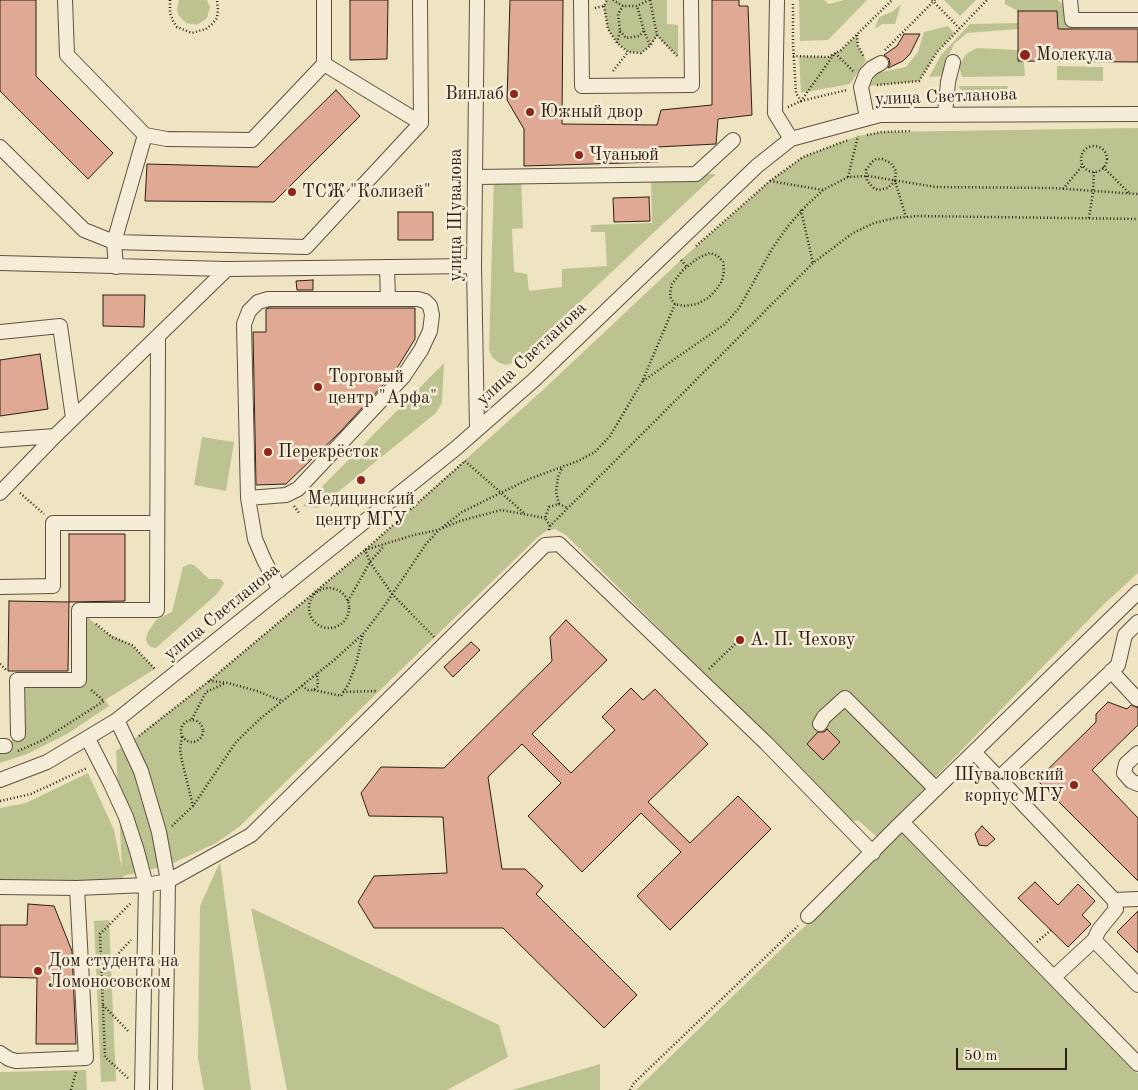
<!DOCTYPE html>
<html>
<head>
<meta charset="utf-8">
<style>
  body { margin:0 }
  #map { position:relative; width:1138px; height:1090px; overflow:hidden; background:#efe4c1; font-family:"Old Standard TT",serif }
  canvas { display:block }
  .scale { position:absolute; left:956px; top:1048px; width:111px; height:22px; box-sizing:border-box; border:2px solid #2d1e15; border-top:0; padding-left:6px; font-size:15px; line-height:18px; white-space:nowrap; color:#2d1e15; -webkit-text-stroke:4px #f5edd7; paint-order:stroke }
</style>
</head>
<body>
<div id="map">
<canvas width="1138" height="1090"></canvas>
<div class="scale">50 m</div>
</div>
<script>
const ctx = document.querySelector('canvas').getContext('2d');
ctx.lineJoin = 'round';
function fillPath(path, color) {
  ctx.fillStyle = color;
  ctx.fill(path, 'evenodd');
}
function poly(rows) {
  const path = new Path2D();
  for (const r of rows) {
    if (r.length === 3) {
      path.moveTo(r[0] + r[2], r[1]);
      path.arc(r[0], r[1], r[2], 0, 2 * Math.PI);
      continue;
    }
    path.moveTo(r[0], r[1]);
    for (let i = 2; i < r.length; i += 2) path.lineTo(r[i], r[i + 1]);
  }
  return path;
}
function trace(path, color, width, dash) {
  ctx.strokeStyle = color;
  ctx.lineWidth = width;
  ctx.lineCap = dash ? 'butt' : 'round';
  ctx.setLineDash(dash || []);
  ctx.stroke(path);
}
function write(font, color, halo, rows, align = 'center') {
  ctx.font = font + ' "Old Standard TT",serif';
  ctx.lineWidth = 5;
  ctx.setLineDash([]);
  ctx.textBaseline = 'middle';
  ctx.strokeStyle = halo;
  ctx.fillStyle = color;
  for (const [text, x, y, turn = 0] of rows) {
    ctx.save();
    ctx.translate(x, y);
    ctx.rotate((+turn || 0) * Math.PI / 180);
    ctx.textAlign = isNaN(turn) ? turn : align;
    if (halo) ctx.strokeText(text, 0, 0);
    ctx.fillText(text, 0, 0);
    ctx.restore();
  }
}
const green = poly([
  [179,0,207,0,210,7,207,18,197,25,186,23,178,15,177,9],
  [607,0,667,0,667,24,678,25,678,57,657,36,650,46,641,53,628,52,617,43,608,29,605,15,604,6],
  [799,0,824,0,829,4,844,0,867,0,828,40,800,41],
  [944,0,976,0,960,16],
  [1005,0,1058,0,1080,20,1080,29,1058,29,1056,11,1018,11,1005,4],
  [901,4,895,24,882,24,875,29,879,17,892,12],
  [1018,23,1018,29,967,33,954,44,947,59,942,76,929,77,941,55,970,24],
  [948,26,954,33,937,52,919,81,869,86,877,73,906,67,918,52,924,32],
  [857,35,858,46,866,60,850,84,801,93,799,56,828,57,841,50],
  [977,48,1018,50,1024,61,1025,76,962,77,959,66,966,54],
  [1057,66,1103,67,1103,81,1057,80],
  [958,86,1008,86,1007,91,963,92],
  [1138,128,1138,573,1103,605,877,837,858,820,855,821,849,819,566,535,555,529,546,531,537,538,239,827,216,843,169,865,123,876,124,882,0,883,0,808,26,803,88,773,114,830,122,868,116,751,138,736,209,681,365,550,544,389,681,260,770,181,803,157,858,136,882,132],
  [716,174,516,362,506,365,498,362,492,357,489,350,494,177,521,176,523,228,512,229,514,272,527,274,529,291,562,287,562,269,607,266,605,232,591,232,591,225,652,223,651,175],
  [444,363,442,403,436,413,318,508,303,506],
  [202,437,234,442,226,491,194,485],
  [189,564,194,565,209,579,221,579,224,583,218,593,156,648,151,647,147,643,146,639,148,632,156,620,172,612,183,567],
  [79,610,106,633,132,645,155,669,105,700,109,706,67,734,27,754,0,763,0,753,18,734,17,680,79,679],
  [902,832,1138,1074,1138,1090,636,1090],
  [220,862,251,1090,204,1090,198,1058,200,906],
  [251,908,499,1025,508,1057,447,1090,287,1090],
  [109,920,116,1081,101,1082,94,921],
  [600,1064,600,1090,512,1090],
  [86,1070,87,1090,0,1090,0,1072]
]);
const building = poly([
  [0,0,36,0,36,76,113,153,88,179,0,91,0,0],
  [350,0,388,0,387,59,350,60,350,0],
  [510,0,563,0,562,124,657,125,661,110,712,105,712,0,739,0,739,6,748,6,752,115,718,119,716,144,657,147,659,162,524,166,524,129,507,100,510,0],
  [1018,11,1057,11,1058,29,1138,29,1138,62,1018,61,1018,11],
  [904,34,920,34,910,54,903,61,888,68,890,64,889,59,884,55,897,46,904,34],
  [336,90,360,116,274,202,145,201,147,164,258,167,336,90],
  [649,197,650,221,614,222,613,198,649,197],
  [398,212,433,212,433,240,398,240,398,212],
  [313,280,313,290,297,290,296,281,313,280],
  [103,295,145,295,144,327,103,326,103,295],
  [269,308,415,308,415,339,394,373,340,432,286,484,256,485,253,332,266,332,266,309,269,308],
  [40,354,48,409,0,416,0,360,40,354],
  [69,534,125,534,125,601,69,602,69,534],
  [9,601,69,602,68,671,8,671,9,601],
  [566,620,607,660,532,734,571,773,615,730,602,717,631,688,643,700,655,689,708,744,648,802,690,843,738,796,771,829,670,930,637,896,681,852,641,813,582,872,528,816,561,783,522,744,488,777,502,869,525,869,543,886,536,894,637,995,604,1028,503,928,374,928,358,902,374,876,447,873,443,817,369,816,361,793,381,767,444,768,552,661,550,637,566,620],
  [471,642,480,650,453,677,444,667,471,642],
  [1108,702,1127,709,1131,705,1138,708,1138,725,1092,770,1138,818,1138,881,1037,780,1096,722,1096,714,1108,702],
  [827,729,840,742,823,760,807,744,818,732,824,732,827,729],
  [982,826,995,839,987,846,979,845,975,834,982,826],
  [1035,882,1058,905,1078,884,1095,901,1082,915,1091,924,1068,947,1018,898,1035,882],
  [28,904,54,906,72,951,76,1044,36,1044,37,978,0,977,0,925,27,925,28,904],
  [1138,911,1138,953,1117,932,1138,911]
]);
const path = poly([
  [170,0,170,13,173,21,177,27,192,33,206,29,212,24,217,18,218,10,217,0],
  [613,0,623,6,637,6,649,0],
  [932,0,959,28],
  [793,4,793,45,796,93,801,101,835,53,853,71],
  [604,6,608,29,617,43,628,52,641,53,650,46,657,35,650,0],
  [595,8,604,6,607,0],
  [620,31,626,38,639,36,644,31,637,6],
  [644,31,650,45],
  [657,35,677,56],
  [857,35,858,46,864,57],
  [617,43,620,31,618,14,623,6],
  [885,50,935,0],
  [793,56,828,57,841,50,892,0],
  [613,71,628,52],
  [877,85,919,81,937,52,987,0],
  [788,107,801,101,847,90],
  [867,135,882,132,912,131],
  [1094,159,13],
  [1103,167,1130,194],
  [848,177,858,136],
  [770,181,823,190],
  [895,181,888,188,878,190,874,188,867,181,866,170,872,162,876,159,882,159,891,163,896,171,895,181,906,217],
  [1063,189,1083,165],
  [801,210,813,263],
  [1089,218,1093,192,1094,171],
  [696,246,770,181,803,157,848,140],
  [681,260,687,267],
  [643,381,725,324,739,308,772,249,788,226,806,206,823,190,848,177,868,176,936,187,1053,188,1138,194],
  [465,461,524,513],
  [20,493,44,514],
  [559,504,556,492,558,477,562,468],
  [294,506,299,513],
  [550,526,545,518,549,507,559,504,568,508],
  [443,528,460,521,501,510,545,518],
  [549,530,550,526,813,263,853,233,874,223,895,218,918,216,1138,219],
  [329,608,20],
  [348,601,370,562,384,546],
  [96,624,112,637,132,645,155,669],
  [434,637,392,594,370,562,365,550,414,535,438,530],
  [0,664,7,671],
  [709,669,735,644],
  [209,681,228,683,257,691,282,701],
  [302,686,308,690,314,690,318,686,317,673],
  [314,690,341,696,348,685,356,664,363,634],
  [343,692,376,691],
  [192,719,206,692,226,683],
  [192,731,11],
  [139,736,209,681,365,550,465,461],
  [182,737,180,749,182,761,193,806],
  [18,751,43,740,104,701,90,689],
  [0,801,31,794,87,768],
  [172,826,193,806,236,742,261,718,333,661,364,633,383,608,426,544,439,530,462,512,529,479,578,461,595,452,610,436,642,382,675,304,684,306,697,304,708,298,716,290,722,281,724,271,723,262,718,256,710,253,698,258,682,271,672,284,670,293,671,299,675,304],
  [1037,942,1051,930],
  [102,971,131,940],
  [103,1005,129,1032],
  [128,1078,105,1057,100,934,131,903],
  [71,1090,76,1072],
  [630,1090,633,1084,798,926]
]);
const minor = poly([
  [65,0,67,55,145,135,167,139,252,140,324,64,324,0],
  [581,0,582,86,692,85,691,0],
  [777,0,775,113,791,139],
  [1070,0,1072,20,1138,20],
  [324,64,421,123],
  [945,113,948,82,953,62],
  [867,118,861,87,866,74,872,68,881,63],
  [0,147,84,230,114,242,306,247,421,123,420,0],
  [475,177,696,174,733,140],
  [0,263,227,269,474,266],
  [116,267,114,242,145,135],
  [0,332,60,326,73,418],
  [477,430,474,266,477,0],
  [0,440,55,436],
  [0,493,55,436,227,269],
  [248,498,286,495,298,489,403,377,421,350,430,331,432,315,430,306,425,301,418,299,388,299,387,267],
  [0,587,53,586,53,523,156,523],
  [280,590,264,560,255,539,248,498,244,324,249,311,258,302,268,299,388,299],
  [1138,592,902,822,1138,1064],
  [1111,671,1137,699],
  [117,720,141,771,159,832,168,881,165,1090],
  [820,724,824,717,845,698,936,789],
  [18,734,17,680,79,680,79,610,157,610,158,336],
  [88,739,110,782,126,817,137,851,146,885,142,1090],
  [0,746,5,746],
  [974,752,1114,900,1116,909,1099,930,1094,940,1054,977],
  [1138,753,1126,764,1124,773,1131,781,1138,784],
  [999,778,1118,665,1125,635,1138,622],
  [0,780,47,762,117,720,455,449,534,380,757,166,791,139,880,115,1138,114],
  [0,887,77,888,86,1058,16,1061,9,1059,0,1053],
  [77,888,146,885,168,881,251,835,545,545,559,544,766,743,873,853],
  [1114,900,1138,899],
  [808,916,902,822],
  [1094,940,1138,985]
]);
const markers = [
  [1025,55,6,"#8f2418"],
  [514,94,5,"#8f2418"],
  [530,112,5,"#8f2418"],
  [579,155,5,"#8f2418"],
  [292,192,5,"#8f2418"],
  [318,387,5,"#8f2418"],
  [268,452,5,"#8f2418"],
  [361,480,5,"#8f2418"],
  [740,640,5,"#8f2418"],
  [1074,785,5,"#8f2418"],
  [38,971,5,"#8f2418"]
];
const poiNames = [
  ["Молекула",1036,55],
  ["Винлаб",504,94,"right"],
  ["Южный двор",540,112],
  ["Чуаньюй",589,155],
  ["ТСЖ \"Колизей\"",302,192],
  ["Торговый",328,377],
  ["центр \"Арфа\"",328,398],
  ["Перекрёсток",278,452],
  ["Медицинский",361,499,"center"],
  ["центр МГУ",361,520,"center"],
  ["А. П. Чехову",750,640],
  ["Шуваловский",1064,775,"right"],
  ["корпус МГУ",1064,796,"right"],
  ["Дом студента на",48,961],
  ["Ломоносовском",48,982]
];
const streetNames = [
  ["улица Светланова",946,97,-2],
  ["улица Шувалова",456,215,-90],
  ["улица Светланова",532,354,-43],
  ["улица Светланова",222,612,-39]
];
fillPath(green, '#bcc390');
fillPath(building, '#e0a994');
trace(building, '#2d1e15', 1);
trace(minor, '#5e5040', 16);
trace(path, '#2d1e15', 2.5, [1, 2.5]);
trace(minor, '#f5edd7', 14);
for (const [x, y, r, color] of markers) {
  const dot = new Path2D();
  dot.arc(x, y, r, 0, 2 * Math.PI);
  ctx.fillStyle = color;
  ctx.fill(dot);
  trace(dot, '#f5edd7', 2);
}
write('18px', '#2d1e15', '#f5edd7', poiNames, 'left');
write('18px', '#2d1e15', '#f5edd7', streetNames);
</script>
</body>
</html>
